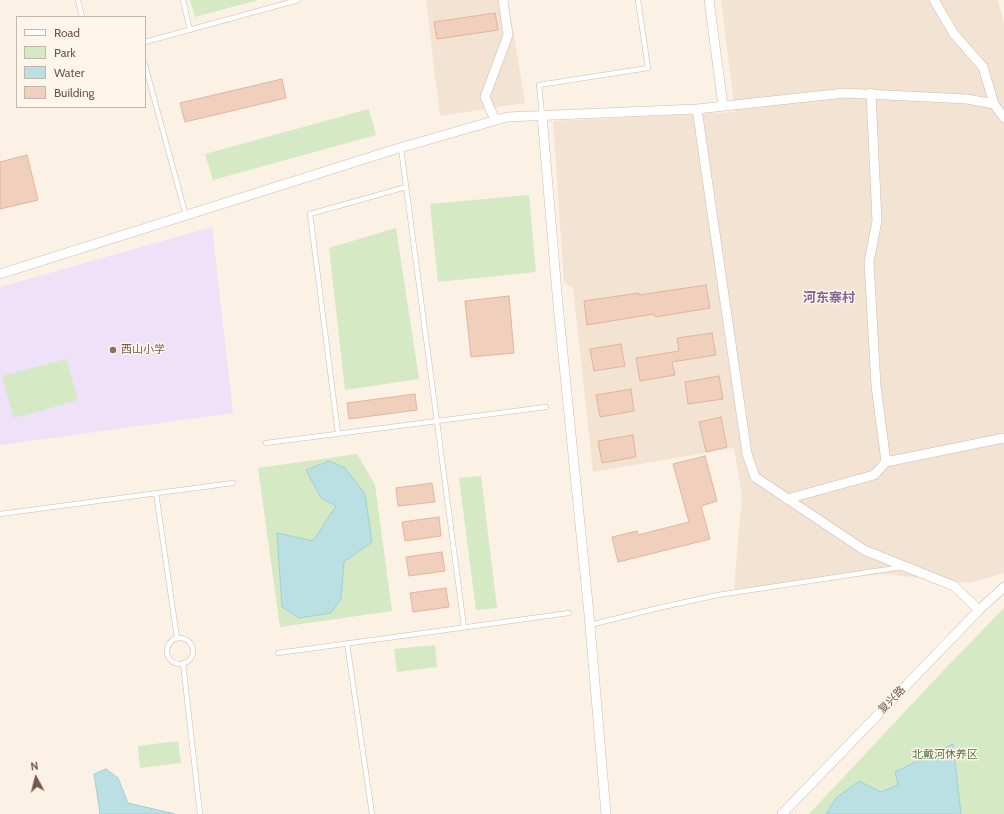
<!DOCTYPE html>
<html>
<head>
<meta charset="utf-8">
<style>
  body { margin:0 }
  #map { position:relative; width:1004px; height:814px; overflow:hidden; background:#fbf1e5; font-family:Cabin,sans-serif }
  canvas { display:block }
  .legend { position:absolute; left:16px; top:16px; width:130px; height:92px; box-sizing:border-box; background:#fef6eb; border:1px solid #c6b6ab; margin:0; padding:5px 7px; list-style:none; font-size:12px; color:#73574b }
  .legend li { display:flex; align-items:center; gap:8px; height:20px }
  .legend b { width:20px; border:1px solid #c6b6ab }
  .north { position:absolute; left:16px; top:758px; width:40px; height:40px; -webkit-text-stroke:3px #fef6eb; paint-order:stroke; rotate:353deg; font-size:11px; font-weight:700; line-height:16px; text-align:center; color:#73574b }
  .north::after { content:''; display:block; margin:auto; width:14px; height:18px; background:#73574b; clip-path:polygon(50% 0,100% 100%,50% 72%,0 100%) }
</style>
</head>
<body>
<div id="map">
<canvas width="1004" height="814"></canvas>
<ul class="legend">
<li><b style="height:5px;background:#fff"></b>Road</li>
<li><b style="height:11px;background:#d4e9c4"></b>Park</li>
<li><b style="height:11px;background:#bae0e4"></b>Water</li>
<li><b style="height:11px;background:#f0cfbd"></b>Building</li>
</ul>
<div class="north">N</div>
</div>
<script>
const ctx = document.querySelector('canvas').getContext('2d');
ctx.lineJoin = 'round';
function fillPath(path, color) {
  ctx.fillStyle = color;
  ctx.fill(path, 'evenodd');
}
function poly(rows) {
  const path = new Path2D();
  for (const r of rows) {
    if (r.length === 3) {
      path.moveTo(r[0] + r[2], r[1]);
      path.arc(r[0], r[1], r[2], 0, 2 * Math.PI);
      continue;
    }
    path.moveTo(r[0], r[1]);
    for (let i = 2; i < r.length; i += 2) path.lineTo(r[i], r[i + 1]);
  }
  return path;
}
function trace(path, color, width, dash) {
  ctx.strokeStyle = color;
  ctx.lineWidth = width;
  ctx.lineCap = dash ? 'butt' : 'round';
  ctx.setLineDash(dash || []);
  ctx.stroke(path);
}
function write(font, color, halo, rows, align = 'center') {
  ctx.font = font + ' Cabin,"Noto Sans SC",sans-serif';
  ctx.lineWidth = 3;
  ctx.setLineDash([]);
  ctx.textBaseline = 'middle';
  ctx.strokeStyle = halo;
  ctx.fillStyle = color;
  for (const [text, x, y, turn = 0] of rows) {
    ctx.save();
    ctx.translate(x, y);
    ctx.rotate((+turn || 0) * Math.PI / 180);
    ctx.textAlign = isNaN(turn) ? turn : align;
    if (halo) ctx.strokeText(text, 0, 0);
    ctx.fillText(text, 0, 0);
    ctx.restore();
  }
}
const residential = poly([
  [426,0,508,0,525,103,440,116],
  [721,0,998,0,1004,24,1004,573,969,583,883,574,734,589,742,495,734,448,593,472,573,288,564,283,553,121,735,112]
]);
const education = poly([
  [212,227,233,413,0,445,0,287]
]);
const green = poly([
  [190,0,258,0,195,17],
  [369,109,376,135,213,180,205,154],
  [529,195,536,272,438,282,430,204],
  [396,228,419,379,345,390,329,248],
  [66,359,78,400,14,418,2,376],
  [357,454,375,485,392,611,280,627,258,468],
  [481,476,497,608,476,610,459,478],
  [1004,608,1004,814,809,814,942,672],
  [435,645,437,667,397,672,394,649],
  [178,741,181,763,140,768,138,746]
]);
const water = poly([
  [329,461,345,468,365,494,372,542,344,562,341,599,331,613,299,618,282,607,277,533,313,541,336,506,321,498,306,470,329,461],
  [953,744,961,814,826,814,836,798,859,781,881,792,898,785,895,772,953,744],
  [106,769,118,778,128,803,175,814,99,814,100,813,94,774,106,769]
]);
const building = poly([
  [495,13,498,30,437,39,434,22,495,13],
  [282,79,286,98,185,122,180,103,282,79],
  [27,155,38,200,0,209,0,162,27,155],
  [706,285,710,308,655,317,654,314,587,325,584,301,639,293,639,295,706,285],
  [509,296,514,353,471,357,465,301,509,296],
  [712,333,716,355,672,362,675,375,640,381,636,358,679,351,677,338,712,333],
  [621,344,625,366,594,371,590,349,621,344],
  [719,376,723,399,688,404,685,382,719,376],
  [631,389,634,411,600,417,596,395,631,389],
  [415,394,417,410,349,419,347,403,415,394],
  [721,417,727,447,706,452,699,422,721,417],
  [633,435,636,457,602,463,598,441,633,435],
  [705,456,717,501,701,506,710,539,618,562,612,537,637,531,638,535,689,522,673,464,705,456],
  [432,483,435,502,398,506,396,488,432,483],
  [439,517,441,536,405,541,402,522,439,517],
  [442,552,445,571,409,576,406,557,442,552],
  [446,588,449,607,413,612,410,593,446,588]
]);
const lane = poly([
  [78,0,82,17],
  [183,0,190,30],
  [145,42,298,0],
  [145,65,186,216],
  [542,115,539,85,648,68,638,0],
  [401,148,464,627],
  [338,433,310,214,406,187],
  [266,443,546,407],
  [156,493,177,638],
  [0,514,233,483],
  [590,625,658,608,718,595,902,567],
  [180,651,13],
  [347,643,372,814],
  [278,653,569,613],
  [183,663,200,814]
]);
const street = poly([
  [709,0,723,106],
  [934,0,954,34,983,67,994,104],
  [871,93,877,221,869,262,876,386,886,462],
  [697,109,747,454,755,477,864,550,954,586,979,610],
  [542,115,558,305,589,614,606,814],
  [495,120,485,97,508,35,503,0],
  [0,274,396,149,507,117,697,109,845,93,967,99,994,104,1004,118],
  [787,499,874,475,886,462,1004,438],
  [782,814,979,610,1004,587]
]);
const markers = [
  [113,350,4,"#8d6e63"]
];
const educationNames = [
  ["西山小学",121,350]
];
const streetNames = [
  ["复兴路",892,700,-46]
];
const parkNames = [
  ["北戴河休养区",945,755]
];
const quarterNames = [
  ["河东寨村",829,298]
];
fillPath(residential, '#f3e3d3');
fillPath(education, '#eee1f8');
fillPath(green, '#d4e9c4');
fillPath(water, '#bae0e4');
trace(water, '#a0d0d6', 1);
fillPath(building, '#f0cfbd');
trace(building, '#e2b49e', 1);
trace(lane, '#cfbbae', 5.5);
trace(street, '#cfbbae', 10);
trace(lane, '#fff', 4.5);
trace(street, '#fff', 9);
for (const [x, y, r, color] of markers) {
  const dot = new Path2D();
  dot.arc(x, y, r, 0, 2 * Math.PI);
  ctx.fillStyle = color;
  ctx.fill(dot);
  trace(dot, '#fef6eb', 1.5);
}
write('11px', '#785e54', '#fef6eb', educationNames, 'left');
write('11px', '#73574b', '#fef6eb', streetNames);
write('11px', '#557843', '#fef6eb', parkNames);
write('bold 13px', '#846697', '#fef6eb', quarterNames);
</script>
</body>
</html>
